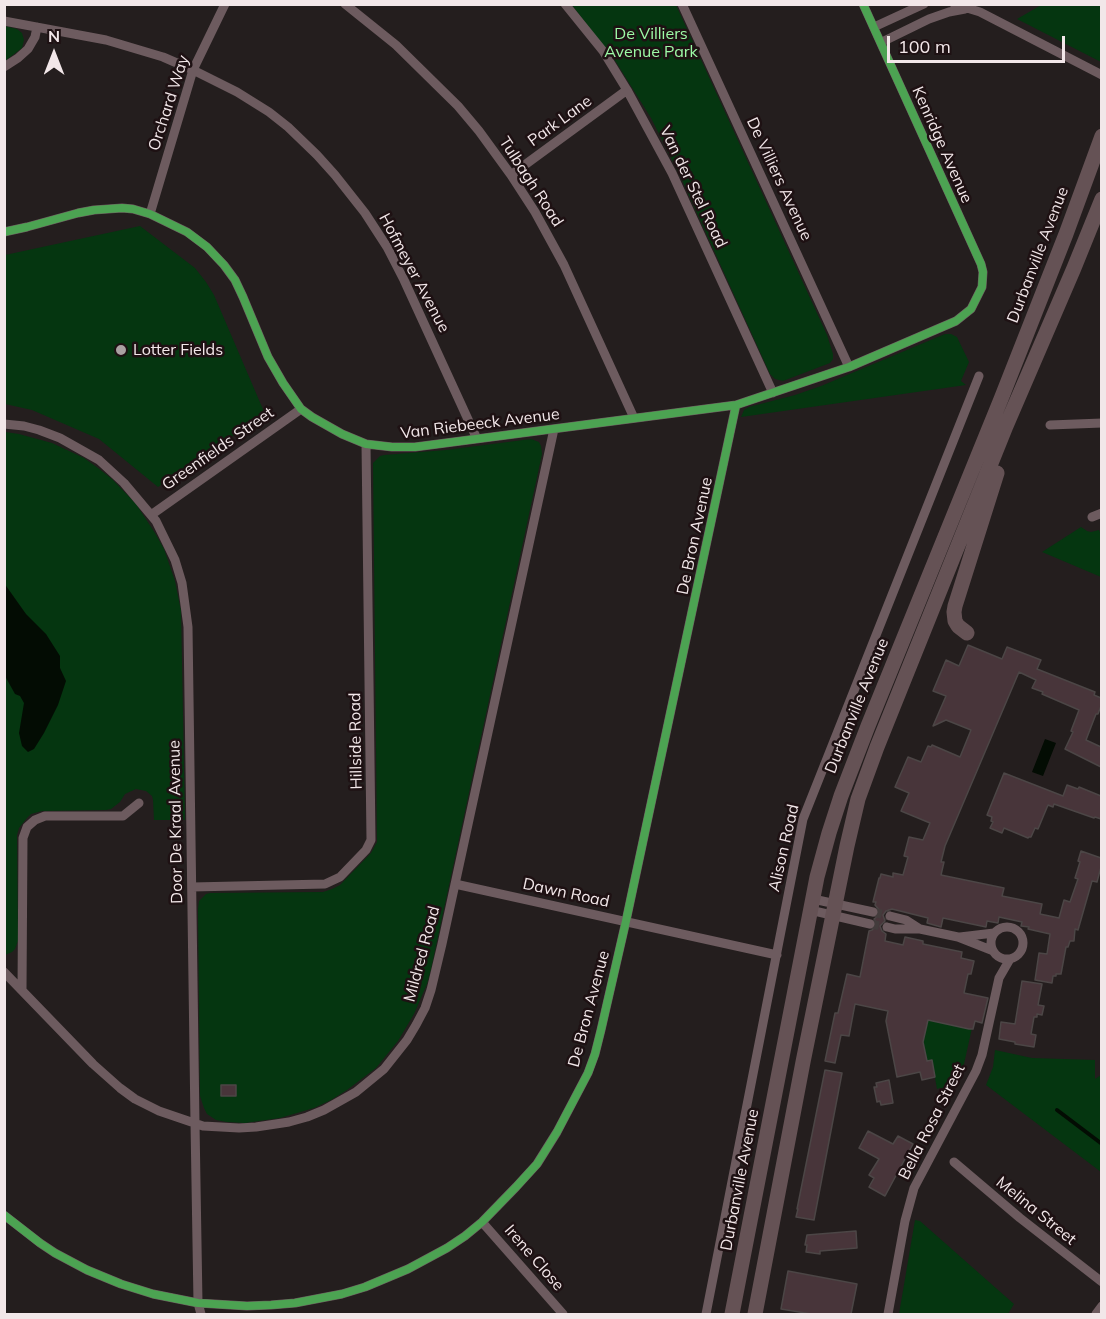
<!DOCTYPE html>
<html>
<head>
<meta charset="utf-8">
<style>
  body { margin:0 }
  #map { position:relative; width:1106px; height:1319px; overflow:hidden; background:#241e1e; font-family:Mulish,sans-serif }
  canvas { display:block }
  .frame { position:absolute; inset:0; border:6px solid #f2e7e9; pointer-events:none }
  .north { position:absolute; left:24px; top:24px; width:60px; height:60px; -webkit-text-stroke:4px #1e1113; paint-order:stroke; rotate:0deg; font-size:16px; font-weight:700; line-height:24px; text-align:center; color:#f2e7e9 }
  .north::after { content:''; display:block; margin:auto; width:21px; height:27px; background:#f2e7e9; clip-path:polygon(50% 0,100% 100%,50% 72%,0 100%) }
  .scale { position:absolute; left:887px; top:36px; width:178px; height:27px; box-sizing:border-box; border:3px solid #f2e7e9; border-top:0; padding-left:8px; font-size:18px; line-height:21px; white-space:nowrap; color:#f2e7e9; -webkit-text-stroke:4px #1e1113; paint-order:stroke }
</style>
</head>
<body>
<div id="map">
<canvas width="1106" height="1319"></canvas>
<div class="frame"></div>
<div class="north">N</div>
<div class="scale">100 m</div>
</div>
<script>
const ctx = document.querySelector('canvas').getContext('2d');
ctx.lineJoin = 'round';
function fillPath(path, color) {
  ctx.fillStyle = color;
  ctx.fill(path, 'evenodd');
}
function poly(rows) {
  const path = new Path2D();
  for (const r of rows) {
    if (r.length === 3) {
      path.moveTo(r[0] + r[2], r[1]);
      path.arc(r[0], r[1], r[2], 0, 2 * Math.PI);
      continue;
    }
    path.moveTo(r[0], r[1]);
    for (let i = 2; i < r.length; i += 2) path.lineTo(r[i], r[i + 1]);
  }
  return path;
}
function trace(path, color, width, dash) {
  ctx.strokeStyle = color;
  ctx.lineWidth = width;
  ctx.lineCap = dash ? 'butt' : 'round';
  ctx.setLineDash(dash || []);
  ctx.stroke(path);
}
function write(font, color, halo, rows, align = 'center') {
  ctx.font = font + ' Mulish,sans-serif';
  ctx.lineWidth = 5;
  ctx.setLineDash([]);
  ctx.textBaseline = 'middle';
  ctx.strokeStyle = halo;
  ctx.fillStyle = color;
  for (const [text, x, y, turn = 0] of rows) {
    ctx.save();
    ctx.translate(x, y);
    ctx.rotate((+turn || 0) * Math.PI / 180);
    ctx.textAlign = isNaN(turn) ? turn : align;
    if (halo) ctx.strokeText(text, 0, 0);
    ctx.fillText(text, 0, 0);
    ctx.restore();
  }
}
const green = poly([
  [1043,4,1101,5,1101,62,1017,19],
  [572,5,676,5,827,335,833,354,833,359,830,363,783,381,775,379,770,374,681,178,651,118,616,62],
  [5,26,17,29,22,33,24,40,22,48,5,61],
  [140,226,195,268,206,282,214,295,265,414,158,487,99,439,32,410,5,404,5,255],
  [945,334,951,334,957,337,969,362,961,381,966,385,741,417,744,410,749,407,795,395,821,386],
  [5,432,19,434,52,443,84,458,98,468,112,479,136,504,155,533,164,549,175,581,181,611,185,820,154,820,153,800,152,796,146,791,136,789,125,794,120,802,111,809,106,810,42,811,31,814,27,818,19,828,17,835,18,941,15,949,12,952,5,955],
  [531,439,539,442,541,446,542,454,431,969,427,984,414,1014,398,1041,376,1068,347,1090,331,1100,314,1108,280,1118,245,1123,227,1122,216,1120,207,1114,204,1108,200,1096,198,909,199,901,206,894,210,893,323,892,332,889,340,885,371,853,377,842,373,463,380,456,384,455,446,450],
  [1081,527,1087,531,1091,532,1099,530,1101,535,1101,577,1042,552],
  [928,1020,972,1028,964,1064,950,1090,940,1088,937,1089,932,1061,927,1061,923,1042],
  [995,1050,1032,1058,1095,1060,1095,1079,1101,1075,1101,1172,986,1085,993,1067],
  [915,1220,920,1221,1014,1304,1008,1314,899,1314]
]);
const water = poly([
  [4,583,26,614,46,634,60,656,60,668,66,681,58,705,44,733,34,749,28,752,22,746,19,733,24,703,20,696,15,694,5,676],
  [1045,739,1056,743,1043,776,1032,772]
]);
const stream = poly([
  [1057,1110,1102,1144]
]);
const building = poly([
  [968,645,1002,659,1007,647,1041,660,1037,669,1095,692,1094,695,1101,698,1101,706,1098,714,1096,714,1086,740,1101,747,1101,767,1065,749,1073,732,1071,731,1079,710,1042,694,1043,692,1032,688,1036,680,1019,672,945,846,941,862,944,862,941,875,1004,888,1002,896,1042,904,1040,914,1059,918,1064,900,1070,902,1078,879,1075,878,1080,862,1078,861,1081,851,1101,858,1101,867,1097,882,1092,881,1078,930,1075,929,1074,941,1070,941,1068,947,1066,947,1061,974,1056,974,1056,976,1053,976,1052,983,1035,980,1039,953,1047,954,1050,934,1028,929,1029,927,1021,926,1022,922,999,917,998,923,987,921,986,927,943,918,941,927,927,923,928,918,892,909,886,911,883,915,885,921,880,926,882,931,886,934,885,941,903,945,905,937,923,941,923,944,962,952,961,958,974,961,971,974,968,974,964,993,988,998,982,1023,975,1021,973,1029,969,1029,928,1020,923,1042,927,1061,932,1060,935,1077,922,1080,920,1072,897,1077,886,1021,888,1011,855,1004,849,1036,841,1035,835,1063,825,1061,835,1013,838,1013,847,974,860,977,869,931,872,930,876,926,876,922,874,919,878,916,880,911,875,905,876,902,873,902,879,878,880,878,881,874,893,877,893,873,903,875,908,857,904,856,909,837,923,840,930,823,901,811,909,793,895,787,908,757,921,762,928,746,931,747,932,745,960,757,971,730,946,720,933,726,946,696,933,691,946,660,959,666,968,645],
  [1004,773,1063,796,1067,785,1078,789,1079,787,1101,796,1101,819,1095,817,1094,818,1054,804,1053,807,1048,805,1038,829,1035,828,1031,837,1029,837,1028,838,1004,828,1002,833,990,828,993,822,991,821,992,817,987,815,1004,773],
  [1022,981,1042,984,1038,1005,1044,1006,1042,1015,1037,1014,1037,1017,1034,1017,1031,1034,1036,1035,1034,1047,1015,1044,1015,1042,999,1039,1001,1022,1015,1024,1022,981],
  [825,1070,842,1073,814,1220,796,1217,798,1209,797,1209,825,1070],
  [889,1080,893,1103,881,1105,880,1101,877,1102,874,1087,877,1087,876,1083,889,1080],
  [221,1085,236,1085,236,1096,221,1096,221,1085],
  [868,1131,893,1144,898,1136,913,1144,885,1196,869,1187,874,1178,869,1175,879,1159,859,1148,868,1131],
  [856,1231,857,1248,820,1251,820,1254,806,1252,807,1245,805,1245,807,1235,856,1231],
  [788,1271,857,1284,851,1314,811,1314,781,1309,788,1271]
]);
const streetTunnel = poly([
  [873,912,890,916],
  [870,924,887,927]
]);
const street = poly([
  [345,4,396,45,458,106,479,131,511,175,535,212,564,265,634,418],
  [565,4,603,51,627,90,672,173,773,393],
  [682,4,849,367],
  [954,4,980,12,1102,75],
  [4,21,106,40,163,57,193,70,237,92,269,112,288,127,317,155,335,175,365,213,387,247,404,280,477,439],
  [874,27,924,4],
  [882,42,929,19,949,12,965,9],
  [4,67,18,58,28,49,35,37,37,27],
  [511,175,627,90],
  [150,214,193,70,225,4],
  [4,232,27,227,78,213,94,210,122,208,133,209,150,214,187,232,207,247,224,265,235,280,243,297,268,357,283,383,301,409,312,417,342,434,366,444,392,447,415,447,736,405,849,367,956,321,971,309,982,287,983,272,981,264,863,4],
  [4,424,24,426,39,430,60,438,99,460,124,483,156,521,175,560,182,583,188,627,195,1123,198,1303,201,1314],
  [1050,425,1102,423],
  [151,515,301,409],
  [1092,517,1102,513],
  [455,884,777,955],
  [192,887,325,884,340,877,366,850,371,840,366,444],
  [813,899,873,912],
  [810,910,870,924],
  [890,916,906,920,920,929],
  [1007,943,16],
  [887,927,895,929,920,929,958,937,991,950],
  [960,937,994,933],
  [4,972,93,1064,120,1088,135,1099,159,1111,203,1126,239,1128,256,1127,289,1122,307,1117,324,1110,356,1092,384,1069,407,1040,416,1025,425,1008,431,990,442,944,554,429],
  [22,990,23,838,27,827,35,820,45,816,123,816,139,803],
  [954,1162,1020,1218,1102,1282],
  [4,1215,40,1243,55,1253,87,1270,121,1284,153,1294,198,1303,247,1306,271,1305,295,1303,342,1294,365,1287,408,1269,447,1248,465,1236,482,1222,516,1187,537,1164,557,1132,588,1073,595,1054,601,1030,626,921,736,405],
  [482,1222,563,1314],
  [706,1314,803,819,979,376],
  [888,1314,905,1221,914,1188,976,1071,982,1055,999,978,1010,959],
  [1096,1314,1102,1306]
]);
const primary = poly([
  [967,633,958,626,955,621,954,612,955,606,997,473],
  [732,1314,817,877,829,833,841,796,868,726,1001,399,1066,234,1102,136],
  [755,1314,803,1062,847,846,858,799,877,747,1006,426,1074,268,1102,199]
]);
const cycleway = poly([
  [4,232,27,227,78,213,94,210,122,208,133,209,150,214,187,232,207,247,224,265,235,280,243,297,268,357,283,383,301,409,312,417,342,434,366,444,392,447,415,447,736,405,849,367,956,321,971,309,982,287,983,272,981,264,863,4],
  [4,1215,40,1243,55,1253,87,1270,121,1284,153,1294,198,1303,247,1306,271,1305,295,1303,342,1294,365,1287,408,1269,447,1248,465,1236,482,1222,516,1187,537,1164,557,1132,588,1073,595,1054,601,1030,626,921,736,405]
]);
const markers = [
  [121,350,6,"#aaa1a2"]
];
const parkNames = [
  ["De Villiers",651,34],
  ["Avenue Park",651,52]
];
const streetNames = [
  ["Orchard Way",169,103,-72],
  ["Park Lane",560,121,-36],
  ["Kenridge Avenue",942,145,66],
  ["De Villiers Avenue",779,179,65],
  ["Tulbagh Road",531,182,57],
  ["Van der Stel Road",693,187,64],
  ["Durbanville Avenue",1038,255,-69],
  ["Hofmeyer Avenue",414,273,62],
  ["Van Riebeeck Avenue",480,424,-7],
  ["Greenfields Street",218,449,-35],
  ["De Bron Avenue",695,536,-78],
  ["Durbanville Avenue",857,706,-68],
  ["Hillside Road",356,741,-91],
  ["Door De Kraal Avenue",176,822,-91],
  ["Alison Road",784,848,-77],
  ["Dawn Road",566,893,12],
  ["Mildred Road",422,954,-75],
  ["De Bron Avenue",589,1009,-75],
  ["Bella Rosa Street",932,1122,-63],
  ["Durbanville Avenue",740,1180,-79],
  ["Melina Street",1036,1211,39],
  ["Irene Close",534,1258,49]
];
const poiNames = [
  ["Lotter Fields",133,350]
];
fillPath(green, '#053610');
fillPath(water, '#030c03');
trace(stream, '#030c03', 4);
fillPath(building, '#48353a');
trace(building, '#4c4646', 1.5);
trace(streetTunnel, '#433c3c', 9, [9, 4.5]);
trace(street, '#6d5b5f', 9);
trace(primary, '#655255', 15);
trace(cycleway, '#4ca352', 8);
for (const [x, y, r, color] of markers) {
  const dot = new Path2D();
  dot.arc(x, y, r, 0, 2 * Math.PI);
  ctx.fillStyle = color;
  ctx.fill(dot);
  trace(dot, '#1e1113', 2);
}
write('16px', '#9dfaa6', '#1e1113', parkNames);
write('16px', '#f2e7e9', '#1e1113', streetNames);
write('16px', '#f2e7e9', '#1e1113', poiNames, 'left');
</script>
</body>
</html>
